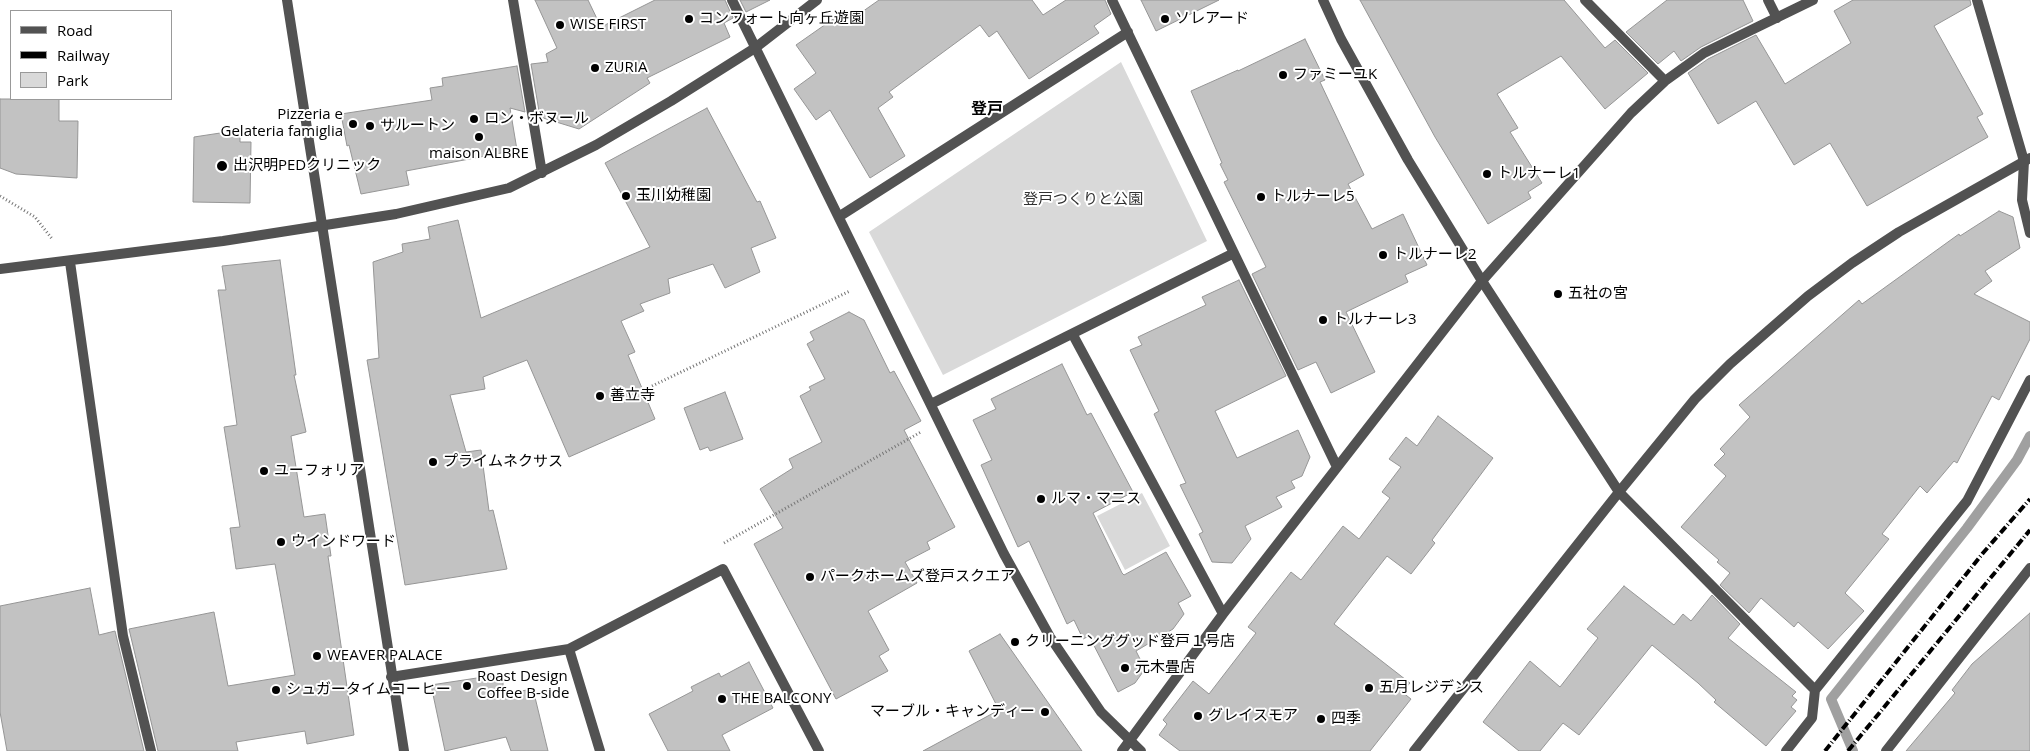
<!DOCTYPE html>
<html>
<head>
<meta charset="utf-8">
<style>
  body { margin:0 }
  #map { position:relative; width:2030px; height:751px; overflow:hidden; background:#fff; font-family:"Open Sans",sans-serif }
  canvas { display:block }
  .legend { position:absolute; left:10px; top:10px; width:162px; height:90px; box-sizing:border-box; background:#fff; border:1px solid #999; margin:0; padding:6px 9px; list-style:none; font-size:15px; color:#000 }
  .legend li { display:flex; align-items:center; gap:10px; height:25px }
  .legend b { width:25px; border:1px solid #999 }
</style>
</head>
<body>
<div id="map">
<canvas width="2030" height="751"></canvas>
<ul class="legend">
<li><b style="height:6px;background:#525252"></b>Road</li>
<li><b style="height:6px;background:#000"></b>Railway</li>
<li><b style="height:14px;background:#d9d9d9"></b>Park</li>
</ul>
</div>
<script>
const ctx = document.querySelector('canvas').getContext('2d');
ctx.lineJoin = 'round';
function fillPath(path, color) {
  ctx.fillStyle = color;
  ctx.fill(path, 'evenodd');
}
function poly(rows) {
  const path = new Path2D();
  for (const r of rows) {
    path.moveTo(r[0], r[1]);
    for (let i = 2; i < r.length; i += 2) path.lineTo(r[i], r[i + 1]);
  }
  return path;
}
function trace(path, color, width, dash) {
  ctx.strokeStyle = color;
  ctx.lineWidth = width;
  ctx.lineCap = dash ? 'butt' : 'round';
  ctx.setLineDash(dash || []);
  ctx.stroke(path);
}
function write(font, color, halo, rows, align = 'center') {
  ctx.font = font + ' "Open Sans","Noto Sans JP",sans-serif';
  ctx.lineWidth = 4;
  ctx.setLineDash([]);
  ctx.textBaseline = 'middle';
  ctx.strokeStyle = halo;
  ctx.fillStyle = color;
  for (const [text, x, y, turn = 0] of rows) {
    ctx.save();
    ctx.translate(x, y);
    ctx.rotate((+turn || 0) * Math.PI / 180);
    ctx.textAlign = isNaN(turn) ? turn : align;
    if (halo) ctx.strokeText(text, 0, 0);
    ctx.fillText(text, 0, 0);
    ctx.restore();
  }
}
const green = poly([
  [1121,62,1207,241,943,375,869,232],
  [1142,493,1170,546,1125,570,1097,516]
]);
const stream = poly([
  [1853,751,1831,699,1967,528,2017,460,2030,436]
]);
const building = poly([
  [535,0,588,0,601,27,655,0,725,0,733,18,724,23,730,37,647,78,650,83,579,129,540,117,531,64,548,62,546,54,557,48,535,0],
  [740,0,770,0,746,12,740,0],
  [879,0,1032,0,1043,15,1066,0,1105,0,1111,14,1094,26,1099,33,1029,79,997,31,989,37,980,25,889,92,893,97,878,108,905,156,870,178,830,110,816,120,794,89,816,73,796,45,836,17,842,26,879,0],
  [1141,0,1219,0,1156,31,1141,0],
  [1360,0,1564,0,1605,48,1615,40,1648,73,1605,109,1561,56,1497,94,1518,128,1510,132,1542,183,1528,192,1531,198,1488,224,1435,137,1360,0],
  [1667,0,1743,0,1753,21,1701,47,1681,61,1674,51,1658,64,1626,32,1667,0],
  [1853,0,1970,0,1971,5,1934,26,1983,114,1977,117,1988,137,1867,206,1830,143,1794,165,1756,101,1718,124,1688,73,1708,59,1756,35,1785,84,1851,43,1834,11,1853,0],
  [1305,39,1325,80,1320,82,1364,175,1348,184,1372,229,1403,214,1427,265,1405,275,1408,282,1346,312,1375,372,1331,393,1316,362,1298,370,1252,274,1266,267,1224,182,1228,180,1220,164,1222,163,1191,91,1238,70,1238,71,1305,39],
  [517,66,525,112,510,108,517,150,406,171,409,185,361,194,349,145,347,146,341,114,432,100,430,88,443,86,442,78,517,66],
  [0,99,59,99,59,121,78,121,77,178,16,174,0,168,0,99],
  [707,108,757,202,760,201,776,238,751,248,760,272,725,288,713,264,668,279,670,293,640,304,644,311,621,321,635,352,628,355,655,419,569,457,527,360,483,377,485,389,450,395,466,452,481,450,489,511,493,510,507,569,405,585,367,360,379,358,373,262,403,252,402,244,430,239,428,227,458,220,481,318,650,247,605,163,707,108],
  [240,130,240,142,251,142,250,203,193,202,194,137,240,130],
  [1999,211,2013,217,2020,248,1985,271,1992,281,1974,294,2030,322,2030,339,1999,400,1992,396,1957,463,1954,461,1927,493,1920,486,1882,534,1889,539,1845,593,1864,611,1828,649,1798,622,1794,627,1761,598,1749,613,1720,585,1730,573,1717,562,1719,560,1681,527,1726,476,1714,465,1725,454,1720,449,1750,417,1739,405,1859,300,1862,304,1959,234,1960,236,1999,211],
  [280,260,296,375,294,375,306,432,291,436,304,517,325,514,331,556,328,556,354,735,307,744,305,731,236,742,238,751,158,751,129,629,214,612,228,686,295,675,275,564,236,569,230,528,240,527,224,427,237,425,218,290,226,290,222,266,280,260],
  [1239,280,1286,376,1215,411,1237,458,1298,430,1310,457,1302,476,1291,481,1295,488,1276,497,1282,507,1245,526,1251,539,1232,563,1212,562,1199,534,1203,532,1180,485,1186,483,1154,414,1159,411,1130,350,1142,345,1138,337,1206,305,1202,297,1239,280],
  [849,312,864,320,890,373,894,371,921,421,904,430,955,527,927,542,930,549,905,562,917,583,868,611,889,650,879,656,888,671,836,699,754,544,783,528,760,489,793,468,789,459,822,442,800,396,811,390,809,387,825,379,807,344,814,340,810,332,849,312],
  [1062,364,1087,415,1091,413,1133,492,1093,513,1122,573,1124,575,1166,552,1191,596,1178,603,1184,614,1173,629,1136,651,1145,669,1135,683,1118,692,1089,636,1083,639,1074,620,1067,624,1029,541,1018,547,981,465,992,460,973,420,996,409,991,399,1062,364],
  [725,392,743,439,710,451,708,447,700,450,684,408,725,392],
  [1438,416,1493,458,1432,540,1435,543,1411,574,1387,556,1334,624,1410,683,1402,692,1411,699,1370,751,1180,751,1159,735,1167,724,1163,720,1193,681,1209,694,1256,633,1248,627,1291,572,1301,580,1343,526,1359,539,1390,498,1382,492,1401,467,1389,459,1406,437,1417,446,1438,416],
  [1624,586,1674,625,1683,614,1691,621,1712,595,1740,624,1728,638,1796,692,1792,696,1797,700,1791,707,1796,711,1766,746,1714,702,1716,700,1698,683,1652,645,1579,735,1563,723,1540,751,1519,751,1483,722,1530,661,1560,687,1598,638,1587,629,1624,586],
  [90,588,99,635,115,631,144,751,7,751,0,712,0,606,90,588],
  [2030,613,2030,751,1906,751,1955,693,1952,690,1972,664,2030,613],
  [1000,634,1082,751,923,751,999,710,969,651,1000,634],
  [749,662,773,708,722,735,730,751,668,751,649,714,693,691,691,687,719,673,721,677,749,662],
  [503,674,503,694,533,689,548,751,511,751,506,737,445,751,431,685,503,674]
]);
const path = poly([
  [0,196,35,217,53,240],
  [652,386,850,291],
  [724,543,921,432]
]);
const minor = poly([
  [513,0,542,173],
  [732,0,1004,554,1050,637,1101,712,1141,751],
  [1112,0,1337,467],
  [1585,0,1665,81],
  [1768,0,1777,18],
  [1977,0,2024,161,2022,200,2030,233],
  [840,216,1128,32],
  [70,262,123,636,151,751],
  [0,269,223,241,396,214,509,188,596,145,671,101,755,48,817,0],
  [1073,335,1223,614],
  [931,404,1234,253],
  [1619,492,1815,690],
  [569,649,600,751],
  [391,677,569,649,723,569,819,751],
  [1122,751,1223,614,1482,281,1631,113,1665,81,1704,53,1813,0],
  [1786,751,1812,718,1815,690,1967,501,2030,380],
  [1886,751,2030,568]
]);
const tertiary = poly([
  [287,0,404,751],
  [1323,0,1341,39,1408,160,1482,281,1619,492],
  [1414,751,1619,492,1695,399,1730,364,1808,296,1852,263,1899,232,2030,158]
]);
const rail = poly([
  [1825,751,1983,553,2030,499],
  [1848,751,2030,530]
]);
const markers = [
  [689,19,5,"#000"],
  [1165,19,5,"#000"],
  [560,25,5,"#000"],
  [595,68,5,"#000"],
  [1283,75,5,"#000"],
  [474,119,5,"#000"],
  [353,124,5,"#000"],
  [370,126,5,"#000"],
  [479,137,5,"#000"],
  [222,166,6,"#000"],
  [1487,174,5,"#000"],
  [626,196,5,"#000"],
  [1261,197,5,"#000"],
  [1383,255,5,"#000"],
  [1558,294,5,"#000"],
  [1323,320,5,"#000"],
  [600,396,5,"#000"],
  [433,462,5,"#000"],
  [264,471,5,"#000"],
  [1041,499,5,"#000"],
  [281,542,5,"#000"],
  [810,577,5,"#000"],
  [1015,642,5,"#000"],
  [317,656,5,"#000"],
  [1125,668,5,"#000"],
  [467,686,5,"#000"],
  [1369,688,5,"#000"],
  [276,690,5,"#000"],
  [722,699,5,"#000"],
  [1045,712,5,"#000"],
  [1198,716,5,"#000"],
  [1321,719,5,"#000"]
];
const poiNames = [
  ["コンフォート向ヶ丘遊園",699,19],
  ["ソレアード",1175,19],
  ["WISE FIRST",570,25],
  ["ZURIA",605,68],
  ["ファミーユK",1293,75],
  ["Pizzeria e",343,115,"right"],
  ["Gelateria famiglia",343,132,"right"],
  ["ロン・ボヌール",484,119],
  ["サルートン",380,126],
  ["maison ALBRE",479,154,"center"],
  ["出沢明PEDクリニック",233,166],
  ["トルナーレ1",1497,174],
  ["玉川幼稚園",636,196],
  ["トルナーレ5",1271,197],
  ["トルナーレ2",1393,255],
  ["五社の宮",1568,294],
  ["トルナーレ3",1333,320],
  ["善立寺",610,396],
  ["プライムネクサス",443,462],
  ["ユーフォリア",274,471],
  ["ルマ・マニス",1051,499],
  ["ウインドワード",291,542],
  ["パークホームズ登戸スクエア",820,577],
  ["クリーニンググッド登戸１号店",1025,642],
  ["WEAVER PALACE",327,656],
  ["元木畳店",1135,668],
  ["Roast Design",477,677],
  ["Coffee B-side",477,694],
  ["五月レジデンス",1379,688],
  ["シュガータイムコーヒー",286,690],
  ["THE BALCONY",732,699],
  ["マーブル・キャンディー",1035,712,"right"],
  ["グレイスモア",1208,716],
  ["四季",1331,719]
];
const parkNames = [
  ["登戸つくりと公園",1083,200]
];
const neighbourhoodNames = [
  ["登戸",987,109]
];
fillPath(green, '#d9d9d9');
trace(stream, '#a0a0a0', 10);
fillPath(building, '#c2c2c2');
trace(building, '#969696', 1);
trace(path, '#747474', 3, [1, 2.5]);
trace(minor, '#525252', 10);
trace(tertiary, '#525252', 10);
trace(rail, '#000', 4, [8, 2.5, 1, 2.5]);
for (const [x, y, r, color] of markers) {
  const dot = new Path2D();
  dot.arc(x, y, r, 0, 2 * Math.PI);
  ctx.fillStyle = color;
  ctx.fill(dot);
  trace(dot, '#fff', 2);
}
write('15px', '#000', '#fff', poiNames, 'left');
write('15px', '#303030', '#fff', parkNames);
write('bold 16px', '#000', '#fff', neighbourhoodNames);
</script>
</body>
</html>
